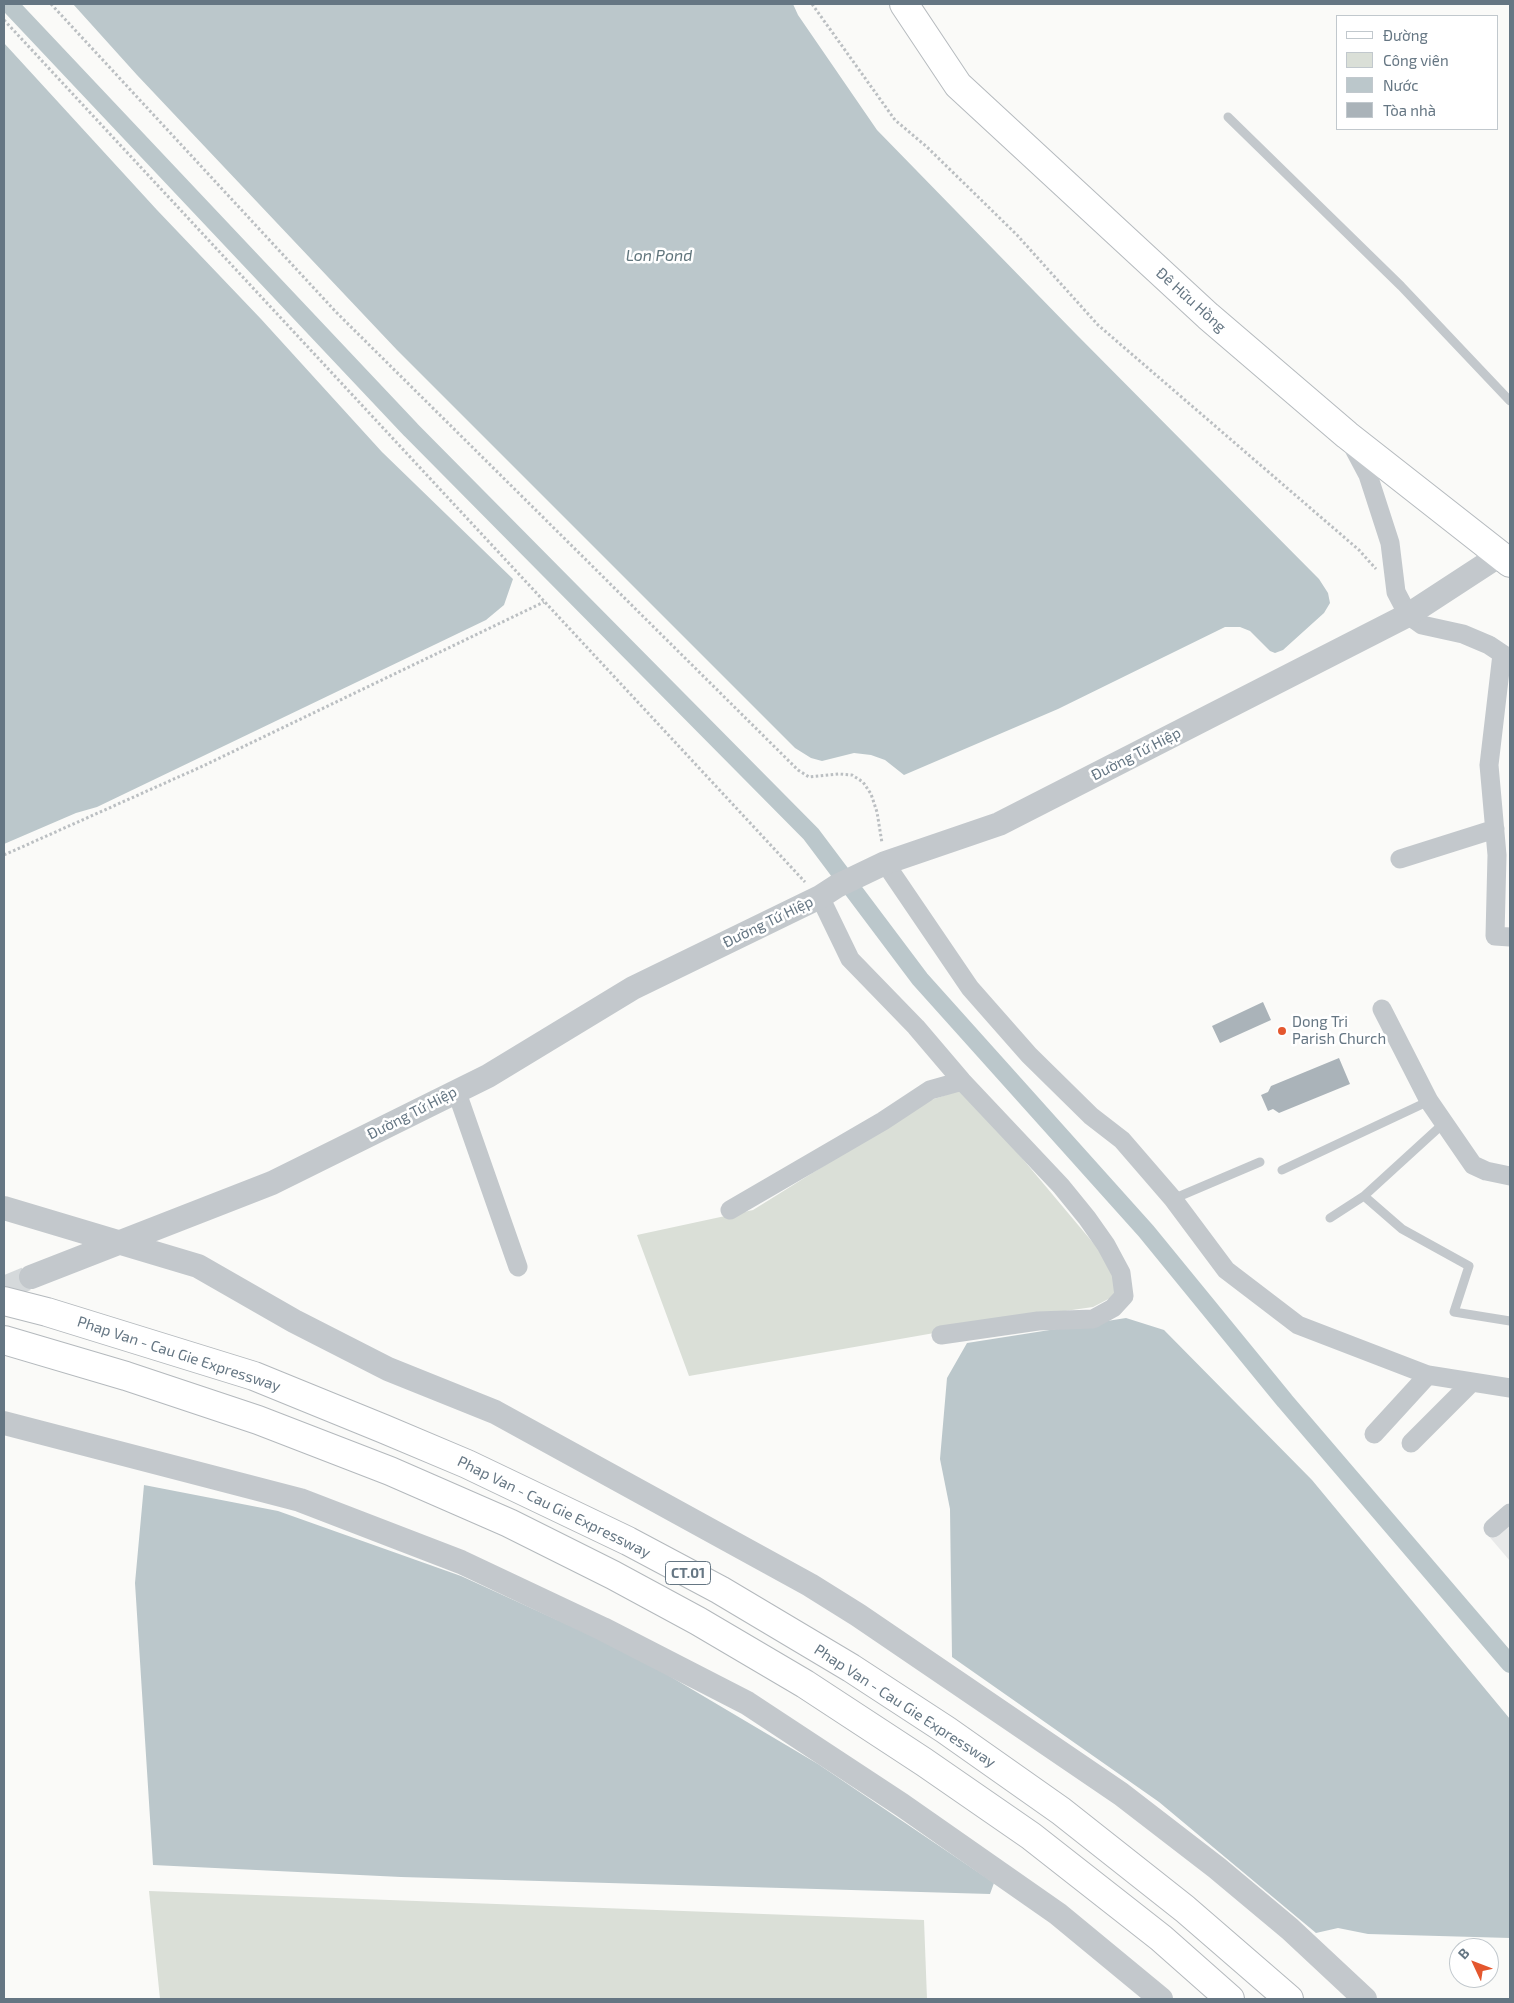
<!DOCTYPE html>
<html>
<head>
<meta charset="utf-8">
<style>
  body { margin:0 }
  #map { position:relative; width:1514px; height:2003px; overflow:hidden; background:#fafaf8; font-family:"Exo 2",sans-serif }
  canvas { display:block }
  .frame { position:absolute; inset:0; border:5px solid #657683; pointer-events:none }
  .legend { position:absolute; left:1336px; top:15px; width:162px; height:115px; box-sizing:border-box; background:#fff; border:1px solid #c1c8cd; margin:0; padding:6px 9px; list-style:none; font-size:15px; color:#657683 }
  .legend li { display:flex; align-items:center; gap:10px; height:25px }
  .legend b { width:25px; border:1px solid #c1c8cd }
  .north { position:absolute; left:1449px; top:1938px; width:50px; height:50px; box-sizing:border-box; background:#fff; border:1px solid #c1c8cd; border-radius:50%; rotate:313deg; font-size:14px; font-weight:700; line-height:20px; text-align:center; color:#657683 }
  .north::after { content:''; display:block; margin:auto; width:18px; height:22px; background:#e4572e; clip-path:polygon(50% 0,100% 100%,50% 72%,0 100%) }
</style>
</head>
<body>
<div id="map">
<canvas width="1514" height="2003"></canvas>
<div class="frame"></div>
<ul class="legend">
<li><b style="height:6px;background:#fff"></b>Đường</li>
<li><b style="height:14px;background:#dadfd7"></b>Công viên</li>
<li><b style="height:14px;background:#bbc7cb"></b>Nước</li>
<li><b style="height:14px;background:#aab3b9"></b>Tòa nhà</li>
</ul>
<div class="north">B</div>
</div>
<script>
const ctx = document.querySelector('canvas').getContext('2d');
ctx.lineJoin = 'round';
function fillPath(path, color) {
  ctx.fillStyle = color;
  ctx.fill(path, 'evenodd');
}
function poly(rows) {
  const path = new Path2D();
  for (const r of rows) {
    path.moveTo(r[0], r[1]);
    for (let i = 2; i < r.length; i += 2) path.lineTo(r[i], r[i + 1]);
  }
  return path;
}
function trace(path, color, width, dash) {
  ctx.strokeStyle = color;
  ctx.lineWidth = width;
  ctx.lineCap = dash ? 'butt' : 'round';
  ctx.setLineDash(dash || []);
  ctx.stroke(path);
}
function write(font, color, halo, rows, align = 'center') {
  ctx.font = font + ' "Exo 2",sans-serif';
  ctx.lineWidth = 5;
  ctx.setLineDash([]);
  ctx.textBaseline = 'middle';
  ctx.strokeStyle = halo;
  ctx.fillStyle = color;
  for (const [text, x, y, turn = 0] of rows) {
    ctx.save();
    ctx.translate(x, y);
    ctx.rotate((+turn || 0) * Math.PI / 180);
    ctx.textAlign = isNaN(turn) ? turn : align;
    if (halo) ctx.strokeText(text, 0, 0);
    ctx.fillText(text, 0, 0);
    ctx.restore();
  }
}
const built = poly([
  [1510,1514,1510,1561,1487,1534]
]);
const green = poly([
  [964,1089,1110,1263,1118,1294,1093,1307,1037,1315,689,1376,637,1235,753,1210,928,1101],
  [149,1891,924,1920,927,1999,160,1999]
]);
const water = poly([
  [73,4,793,4,798,15,877,130,1074,332,1319,579,1328,593,1330,603,1324,613,1283,650,1275,653,1270,651,1250,631,1240,627,1225,627,1058,709,904,775,885,760,871,755,854,753,822,761,811,758,795,748,397,350,137,75],
  [4,43,157,210,261,319,382,452,513,579,504,605,486,620,97,807,76,813,4,844],
  [1126,1318,1164,1330,1312,1480,1510,1719,1510,1938,1368,1934,1338,1928,1316,1933,1159,1802,952,1657,950,1509,940,1459,947,1378,967,1343],
  [144,1485,278,1511,461,1576,634,1655,818,1764,994,1883,990,1894,401,1877,153,1865,135,1583]
]);
const canal = poly([
  [9,4,411,430,811,834,920,979,1146,1231,1285,1401,1510,1664]
]);
const building = poly([
  [1263,1002,1271,1020,1220,1043,1212,1026],
  [1339,1058,1350,1084,1279,1113,1273,1109,1268,1111,1261,1095,1268,1092,1271,1086]
]);
const tertiaryTunnel = poly([
  [4,1288,31,1277]
]);
const path = poly([
  [51,4,336,312,798,770,809,777,839,774,852,775,863,782,871,794,877,812,882,843],
  [812,4,895,120,927,147,1017,235,1098,325,1359,550,1376,569],
  [4,20,805,882],
  [4,855,203,766,544,602]
]);
const service = poly([
  [1228,117,1401,286,1510,401],
  [1282,1170,1429,1101],
  [1364,1196,1402,1229,1469,1266,1454,1312,1510,1321],
  [1173,1199,1260,1162],
  [1330,1218,1364,1196,1444,1123]
]);
const minor = poly([
  [1351,443,1368,475,1390,543,1396,592,1408,615,1422,625,1463,634,1489,645,1510,659],
  [1502,654,1489,765,1497,855,1495,936,1510,937],
  [1400,859,1495,829],
  [885,863,970,988,1029,1055,1091,1116,1122,1140,1173,1199,1226,1270,1298,1325,1428,1375,1510,1388],
  [820,897,850,959,916,1027,962,1081,1061,1186,1087,1218,1106,1245,1121,1273,1124,1296,1113,1308,1093,1319,1038,1321,941,1335],
  [1382,1009,1429,1101,1473,1165,1486,1171,1510,1176],
  [456,1090,518,1267],
  [730,1210,883,1121,930,1090,962,1081],
  [1374,1434,1428,1375],
  [1411,1443,1472,1382],
  [1493,1528,1510,1513]
]);
const tertiary = poly([
  [4,1208,198,1266,294,1321,388,1369,495,1412,810,1585,858,1615,1121,1794,1217,1868,1290,1929,1365,1999],
  [31,1277,272,1183,488,1076,633,988,820,897,837,886,885,863,999,824,1408,615,1500,555],
  [4,1423,300,1500,461,1562,603,1629,747,1703,902,1805,1058,1914,1161,1999]
]);
const primary = poly([
  [904,4,958,85,1208,316,1347,435,1510,563]
]);
const motorway = poly([
  [4,1301,47,1312,254,1376,384,1429,467,1464,628,1541,720,1590,851,1668,946,1730,1061,1811,1185,1909,1289,1999],
  [4,1340,126,1376,258,1420,390,1471,509,1523,613,1575,698,1621,805,1684,924,1762,1031,1836,1161,1938,1230,1999]
]);
const markers = [
  [1282,1031,5,"#e4572e"]
];
const shields = [
  [688,1573,45]
];
const shieldNames = [
  ["CT.01",688,1573]
];
const streetNames = [
  ["Đê Hữu Hồng",1191,300,42],
  ["Đường Tứ Hiệp",1136,754,-27],
  ["Đường Tứ Hiệp",768,922,-26],
  ["Đường Tứ Hiệp",412,1113,-27],
  ["Phap Van - Cau Gie Expressway",179,1354,18],
  ["Phap Van - Cau Gie Expressway",554,1507,26],
  ["Phap Van - Cau Gie Expressway",905,1706,33]
];
const poiNames = [
  ["Dong Tri",1292,1022],
  ["Parish Church",1292,1039]
];
const waterNames = [
  ["Lon Pond",659,256]
];
fillPath(built, '#e8e9e9');
fillPath(green, '#dadfd7');
fillPath(water, '#bbc7cb');
trace(canal, '#bbc7cb', 18);
fillPath(building, '#aab3b9');
trace(tertiaryTunnel, '#d5d9db', 24, [24, 12]);
trace(primary, '#b5babe', 30);
trace(motorway, '#b4b9bd', 30);
trace(path, '#bbbfc2', 3, [2.5, 2.5]);
trace(service, '#c3c8cc', 9);
trace(minor, '#c3c8cc', 19);
trace(tertiary, '#c3c8cc', 24);
trace(primary, '#fff', 28);
trace(motorway, '#fff', 28);
for (const [x, y, r, color] of markers) {
  const dot = new Path2D();
  dot.arc(x, y, r, 0, 2 * Math.PI);
  ctx.fillStyle = color;
  ctx.fill(dot);
  trace(dot, '#fff', 2);
}
for (const [x, y, w] of shields) {
  const box = new Path2D();
  box.roundRect(x - w / 2, y - 11.5, w, 23, 4);
  ctx.fillStyle = '#fff';
  ctx.fill(box);
  trace(box, '#657683', 1);
}
write('bold 14px', '#657683', null, shieldNames);
write('15px', '#657683', '#fff', streetNames);
write('15px', '#657683', '#fff', poiNames, 'left');
write('italic 16px', '#60757c', '#fff', waterNames);
</script>
</body>
</html>
